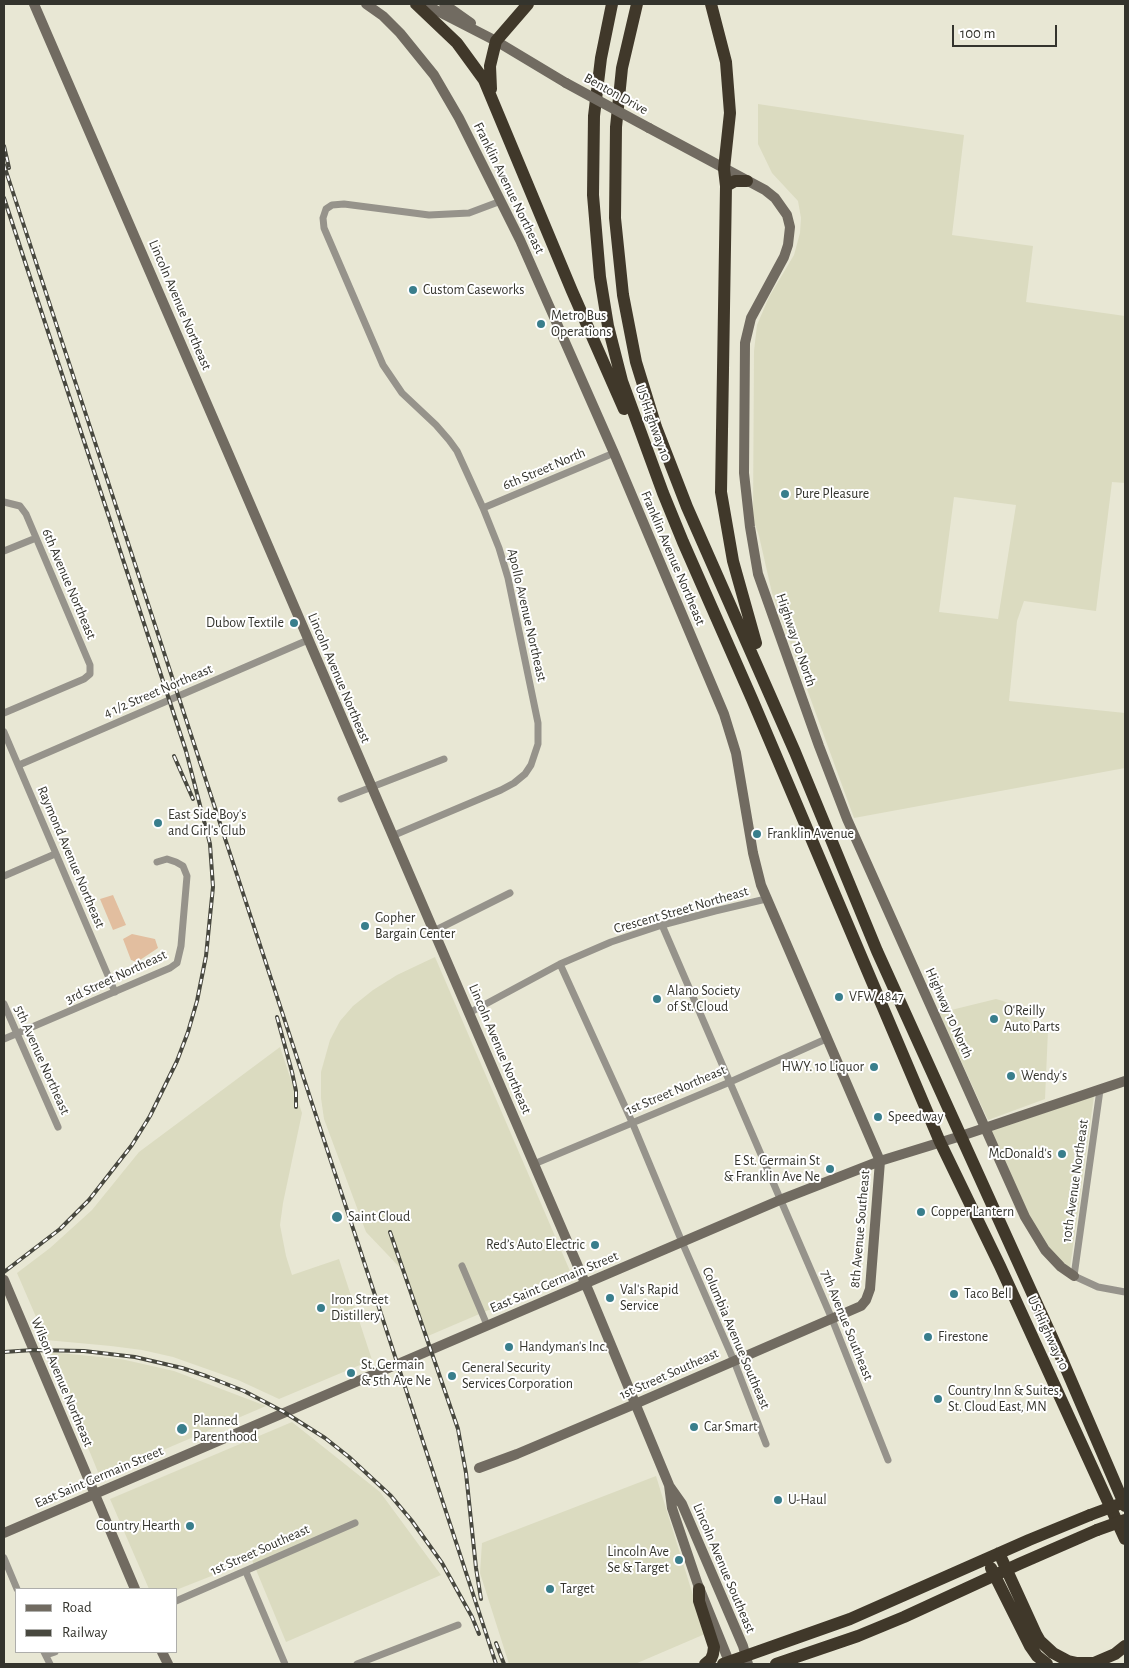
<!DOCTYPE html>
<html>
<head>
<meta charset="utf-8">
<style>
  body { margin:0 }
  #map { position:relative; width:1129px; height:1668px; overflow:hidden; background:#e8e7d4; font-family:"Alegreya Sans",sans-serif }
  canvas { display:block }
  .frame { position:absolute; inset:0; border:5px solid #34342d; pointer-events:none }
  .legend { position:absolute; left:15px; top:1588px; width:162px; height:65px; box-sizing:border-box; background:#fff; border:1px solid #aeaeab; margin:0; padding:6px 9px; list-style:none; font-size:15px; color:#34342d }
  .legend li { display:flex; align-items:center; gap:10px; height:25px }
  .legend b { width:25px; border:1px solid #aeaeab }
  .scale { position:absolute; left:952px; top:25px; width:105px; height:22px; box-sizing:border-box; border:2px solid #34342d; border-top:0; padding-left:6px; font-size:15px; line-height:18px; white-space:nowrap; color:#34342d; -webkit-text-stroke:4px #fff; paint-order:stroke }
</style>
</head>
<body>
<div id="map">
<canvas width="1129" height="1668"></canvas>
<div class="frame"></div>
<ul class="legend">
<li><b style="height:6px;background:#716b61"></b>Road</li>
<li><b style="height:6px;background:#48483f"></b>Railway</li>
</ul>
<div class="scale">100 m</div>
</div>
<script>
const ctx = document.querySelector('canvas').getContext('2d');
ctx.lineJoin = 'round';
function fillPath(path, color) {
  ctx.fillStyle = color;
  ctx.fill(path, 'evenodd');
}
function poly(rows) {
  const path = new Path2D();
  for (const r of rows) {
    path.moveTo(r[0], r[1]);
    for (let i = 2; i < r.length; i += 2) path.lineTo(r[i], r[i + 1]);
  }
  return path;
}
function trace(path, color, width, dash) {
  ctx.strokeStyle = color;
  ctx.lineWidth = width;
  ctx.lineCap = dash ? 'butt' : 'round';
  ctx.setLineDash(dash || []);
  ctx.stroke(path);
}
function write(font, color, halo, rows, align = 'center') {
  ctx.font = font + ' "Alegreya Sans",sans-serif';
  ctx.lineWidth = 4;
  ctx.setLineDash([]);
  ctx.textBaseline = 'middle';
  ctx.strokeStyle = halo;
  ctx.fillStyle = color;
  for (const [text, x, y, turn = 0] of rows) {
    ctx.save();
    ctx.translate(x, y);
    ctx.rotate((+turn || 0) * Math.PI / 180);
    ctx.textAlign = isNaN(turn) ? turn : align;
    if (halo) ctx.strokeText(text, 0, 0);
    ctx.fillText(text, 0, 0);
    ctx.restore();
  }
}
const built = poly([
  [758,104,964,135,952,235,1033,246,1026,302,1125,316,1125,483,1112,482,1096,611,1024,601,1017,621,1009,701,1125,713,1125,768,854,818,772,593,759,536,753,519,754,351,757,325,769,297,794,255,800,233,801,218,798,201,772,173,758,144],
  [954,497,1016,505,998,619,939,612],
  [435,957,570,1271,566,1277,428,1336,406,1274,366,1232,324,1119,321,1098,321,1072,330,1040,340,1021,353,1006,373,990,397,975],
  [996,999,1003,1001,1021,1009,1031,1024,1048,1030,1045,1099,988,1120,939,1013],
  [280,1047,302,1113,283,1203,280,1225,286,1256,292,1275,339,1259,372,1360,279,1399,238,1380,173,1357,142,1350,111,1346,46,1340,17,1273,50,1248,92,1210,139,1152],
  [1094,1096,1070,1268,1060,1260,1041,1241,991,1131],
  [49,1352,121,1359,174,1371,266,1406,100,1477],
  [292,1422,380,1492,441,1575,286,1642,252,1560,176,1590,149,1589,110,1499],
  [656,1476,705,1634,635,1664,509,1664,480,1573,482,1543]
]);
const green = poly([
  [113,895,126,925,113,930,100,899],
  [132,934,155,939,158,948,137,962,131,960,123,939]
]);
const street = poly([
  [4,502,20,506,26,514,90,665,90,674,84,679,4,713],
  [483,508,614,453],
  [4,551,36,538],
  [4,732,115,992],
  [19,765,308,640],
  [341,799,444,759],
  [392,836,501,790,514,783,525,774,531,765,538,744,538,723,508,578,499,548,483,508,457,451,449,440,436,425,402,393,383,365,324,228,323,218,326,209,332,205,344,204,429,215,469,213,501,201],
  [4,876,55,854],
  [662,925,832,1319,888,1460],
  [434,931,510,893],
  [560,964,632,1122,682,1242,734,1361,766,1444],
  [4,1004,58,1127],
  [469,1013,560,964,611,942,662,925,715,911,766,899],
  [4,1039,170,968,177,963,181,946,187,876,183,866,176,862,167,859,157,862],
  [1100,1090,1074,1276,1098,1287,1125,1292],
  [534,1164,730,1082,826,1039],
  [462,1266,487,1325],
  [4,1558,17,1589],
  [246,1572,285,1664],
  [176,1601,355,1523],
  [44,1652,50,1664],
  [46,1655,55,1652],
  [357,1664,458,1625]
]);
const secondary = poly([
  [34,4,226,448,589,1292,669,1485,672,1508,698,1585,730,1664],
  [366,4,383,16,400,33,434,75,459,118,520,240,614,453,724,714,736,753,753,853,761,885,880,1161,870,1289,866,1300,861,1306,635,1404,517,1454,479,1468],
  [424,4,496,41,566,83],
  [444,4,471,23],
  [649,128,765,190,775,198,787,215,790,227,788,245,784,257,751,318,745,343,744,473,750,527,758,574,819,746,847,819,1025,1217,1045,1250,1061,1267,1074,1276],
  [4,1280,135,1589],
  [670,1487,682,1504,743,1646,748,1664],
  [4,1533,780,1200,880,1161,961,1136,1125,1081],
  [162,1652,168,1664]
]);
const highway = poly([
  [416,4,457,43,484,80,572,291,624,409],
  [612,4,601,58,594,116,593,195,600,277,608,326,622,381,663,493,683,542,752,699,940,1142,1000,1266,1125,1539],
  [637,4,622,68,616,127,615,218,623,295,629,326,636,362,656,427,687,507,795,752,877,951,1061,1357,1125,1506],
  [711,4,726,62,730,113,724,169,726,186,721,492,733,561,756,643],
  [491,89,490,66,496,41,528,4],
  [726,186,735,181,747,181],
  [999,1553,1036,1634,1040,1641,1053,1653,1068,1661,1077,1663,1094,1663,1115,1654,1125,1646],
  [991,1568,1030,1646,1037,1656,1047,1664],
  [699,1589,699,1601,714,1647,713,1654,711,1659,705,1664],
  [723,1664,850,1619,1029,1540,1090,1515],
  [776,1664,858,1636,904,1617,1019,1564,1097,1530]
]);
const rail = poly([
  [4,146,9,168],
  [4,165,496,1664],
  [4,198,186,751,210,844,213,887,206,956,197,1001,188,1032,177,1061,150,1116,132,1145,89,1200,60,1229,4,1272],
  [174,756,193,799],
  [277,1017,292,1072,296,1091,296,1107],
  [390,1232,458,1429,466,1473,476,1568,481,1599],
  [4,1352,33,1350,84,1351,135,1357,182,1368,206,1376,244,1391,284,1412,325,1438,349,1457,391,1496,412,1521,442,1563,472,1617,479,1634],
  [496,1643,504,1664]
]);
const secondaryBridge = poly([
  [566,83,649,128]
]);
const highwayBridge = poly([
  [1090,1515,1125,1502],
  [1097,1530,1125,1520]
]);
const markers = [
  [413,290,5,"#397e8c"],
  [541,324,5,"#397e8c"],
  [785,494,5,"#397e8c"],
  [294,623,5,"#397e8c"],
  [158,823,5,"#397e8c"],
  [757,834,5,"#397e8c"],
  [365,926,5,"#397e8c"],
  [839,997,5,"#397e8c"],
  [657,999,5,"#397e8c"],
  [994,1019,5,"#397e8c"],
  [874,1067,5,"#397e8c"],
  [1011,1076,5,"#397e8c"],
  [878,1117,5,"#397e8c"],
  [1062,1154,5,"#397e8c"],
  [830,1169,5,"#397e8c"],
  [921,1212,5,"#397e8c"],
  [337,1217,6,"#397e8c"],
  [595,1245,5,"#397e8c"],
  [954,1294,5,"#397e8c"],
  [610,1298,5,"#397e8c"],
  [321,1308,5,"#397e8c"],
  [928,1337,5,"#397e8c"],
  [509,1347,5,"#397e8c"],
  [351,1373,5,"#397e8c"],
  [452,1376,5,"#397e8c"],
  [938,1399,5,"#397e8c"],
  [694,1427,5,"#397e8c"],
  [182,1429,6,"#397e8c"],
  [778,1500,5,"#397e8c"],
  [190,1526,5,"#397e8c"],
  [679,1560,5,"#397e8c"],
  [550,1589,5,"#397e8c"]
];
const streetNames = [
  ["Benton Drive",616,94,29],
  ["Franklin Avenue Northeast",509,188,64],
  ["Lincoln Avenue Northeast",180,305,67],
  ["US Highway 10",653,423,70],
  ["6th Street North",544,469,-23],
  ["Franklin Avenue Northeast",673,558,67],
  ["6th Avenue Northeast",69,584,67],
  ["Apollo Avenue Northeast",527,615,77],
  ["Highway 10 North",796,640,71],
  ["Lincoln Avenue Northeast",339,678,67],
  ["4 1/2 Street Northeast",158,691,-23],
  ["Raymond Avenue Northeast",71,857,67],
  ["Crescent Street Northeast",681,910,-16],
  ["3rd Street Northeast",116,977,-25],
  ["Highway 10 North",949,1013,66],
  ["Lincoln Avenue Northeast",500,1049,67],
  ["5th Avenue Northeast",42,1060,66],
  ["1st Street Northeast",676,1090,-23],
  ["10th Avenue Northeast",1075,1181,-82],
  ["8th Avenue Southeast",860,1229,-85],
  ["East Saint Germain Street",554,1282,-23],
  ["7th Avenue Southeast",847,1325,68],
  ["US Highway 10",1048,1333,65],
  ["Columbia Avenue Southeast",736,1338,67],
  ["1st Street Southeast",669,1374,-24],
  ["Wilson Avenue Northeast",62,1382,67],
  ["East Saint Germain Street",99,1477,-23],
  ["1st Street Southeast",260,1550,-24],
  ["Lincoln Avenue Southeast",724,1568,67]
];
const poiNames = [
  ["Custom Caseworks",423,290],
  ["Metro Bus",551,316],
  ["Operations",551,332],
  ["Pure Pleasure",795,494],
  ["Dubow Textile",284,623,"right"],
  ["East Side Boy's",168,815],
  ["and Girl's Club",168,831],
  ["Franklin Avenue",767,834],
  ["Gopher",375,918],
  ["Bargain Center",375,934],
  ["Alano Society",667,991],
  ["of St. Cloud",667,1007],
  ["VFW 4847",849,997],
  ["O'Reilly",1004,1011],
  ["Auto Parts",1004,1027],
  ["HWY. 10 Liquor",864,1067,"right"],
  ["Wendy's",1021,1076],
  ["Speedway",888,1117],
  ["McDonald's",1052,1154,"right"],
  ["E St. Germain St",820,1161,"right"],
  ["& Franklin Ave Ne",820,1177,"right"],
  ["Copper Lantern",931,1212],
  ["Saint Cloud",348,1217],
  ["Red’s Auto Electric",585,1245,"right"],
  ["Val's Rapid",620,1290],
  ["Service",620,1306],
  ["Taco Bell",964,1294],
  ["Iron Street",331,1300],
  ["Distillery",331,1316],
  ["Firestone",938,1337],
  ["Handyman's Inc.",519,1347],
  ["St. Germain",361,1365],
  ["& 5th Ave Ne",361,1381],
  ["General Security",462,1368],
  ["Services Corporation",462,1384],
  ["Country Inn & Suites,",948,1391],
  ["St. Cloud East, MN",948,1407],
  ["Planned",193,1421],
  ["Parenthood",193,1437],
  ["Car Smart",704,1427],
  ["U-Haul",788,1500],
  ["Country Hearth",180,1526,"right"],
  ["Lincoln Ave",669,1552,"right"],
  ["Se & Target",669,1568,"right"],
  ["Target",560,1589]
];
fillPath(built, '#dbdbc0');
fillPath(green, '#e2be9f');
trace(street, '#96938b', 7);
trace(secondary, '#716b61', 10);
trace(highway, '#40382a', 12);
trace(rail, '#48483f', 4);
trace(rail, '#fff', 2, [5.5]);
trace(secondaryBridge, '#716b61', 10);
trace(highwayBridge, '#40382a', 12);
for (const [x, y, r, color] of markers) {
  const dot = new Path2D();
  dot.arc(x, y, r, 0, 2 * Math.PI);
  ctx.fillStyle = color;
  ctx.fill(dot);
  trace(dot, '#fff', 2);
}
write('14px', '#34342d', '#fff', streetNames);
write('14px', '#34342d', '#fff', poiNames, 'left');
</script>
</body>
</html>
